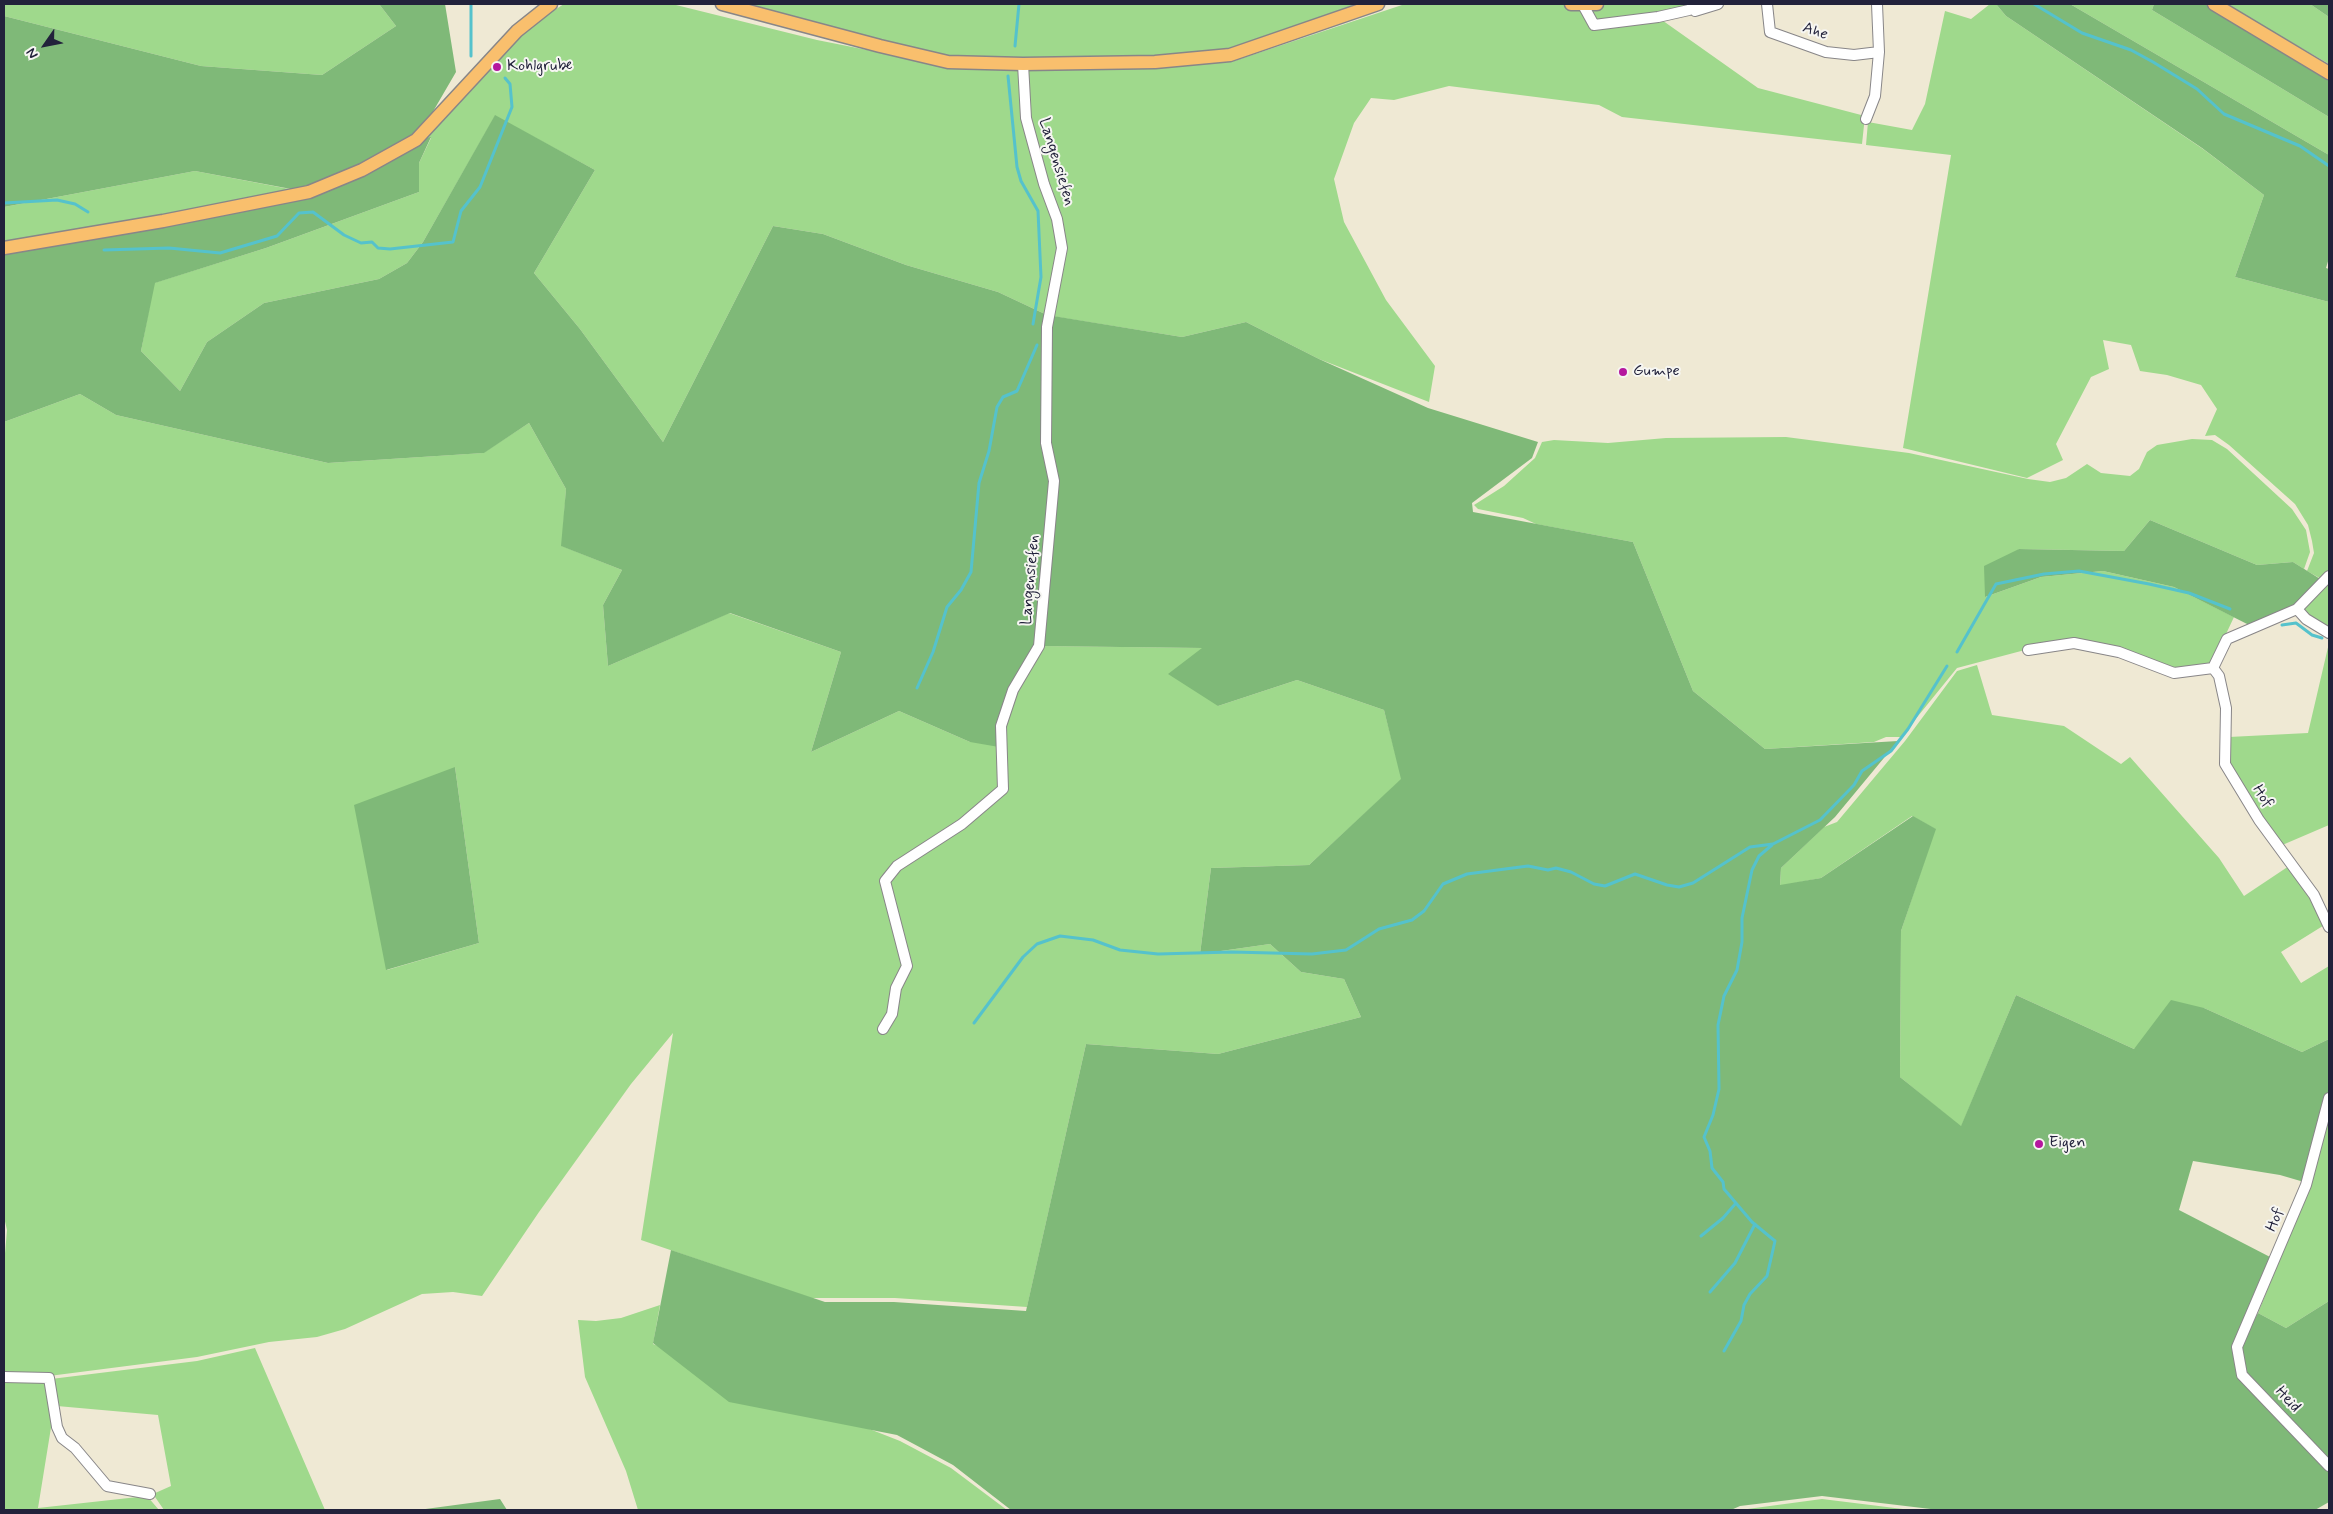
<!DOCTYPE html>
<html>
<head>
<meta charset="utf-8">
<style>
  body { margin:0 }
  #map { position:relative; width:2333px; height:1514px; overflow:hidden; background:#efe9d4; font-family:Mynerve,sans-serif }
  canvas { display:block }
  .frame { position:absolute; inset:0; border:5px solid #22223b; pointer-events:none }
  .north { position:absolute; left:20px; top:20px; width:50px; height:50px; -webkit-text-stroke:4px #f6f6f2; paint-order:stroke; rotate:237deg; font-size:14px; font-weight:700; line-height:20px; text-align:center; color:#22223b }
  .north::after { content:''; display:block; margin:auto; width:18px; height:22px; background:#22223b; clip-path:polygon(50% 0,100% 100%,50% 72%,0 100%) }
</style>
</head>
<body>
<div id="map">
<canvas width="2333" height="1514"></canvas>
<div class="frame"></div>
<div class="north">N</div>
</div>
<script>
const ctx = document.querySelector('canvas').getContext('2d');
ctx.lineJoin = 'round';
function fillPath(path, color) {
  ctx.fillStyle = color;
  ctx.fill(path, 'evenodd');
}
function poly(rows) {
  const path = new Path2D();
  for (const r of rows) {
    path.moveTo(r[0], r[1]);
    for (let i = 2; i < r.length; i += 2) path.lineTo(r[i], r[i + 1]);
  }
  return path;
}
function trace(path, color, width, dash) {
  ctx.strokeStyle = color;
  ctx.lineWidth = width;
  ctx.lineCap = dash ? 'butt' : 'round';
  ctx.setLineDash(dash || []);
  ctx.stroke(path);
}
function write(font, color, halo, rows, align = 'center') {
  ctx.font = font + ' Mynerve,sans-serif';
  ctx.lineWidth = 4;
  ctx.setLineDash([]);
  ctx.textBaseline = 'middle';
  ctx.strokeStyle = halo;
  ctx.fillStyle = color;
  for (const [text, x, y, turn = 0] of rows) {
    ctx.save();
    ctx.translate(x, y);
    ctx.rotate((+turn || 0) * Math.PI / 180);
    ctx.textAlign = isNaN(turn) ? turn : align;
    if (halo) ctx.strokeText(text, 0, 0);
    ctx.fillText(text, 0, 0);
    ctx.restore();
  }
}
const green = poly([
  [4,4,379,4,396,26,322,75,201,66,4,16],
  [564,4,672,4,817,40,948,66,1021,67,1023,118,1054,220,1060,248,1047,315,998,292,906,265,823,234,773,226,663,442,580,329,534,273,595,170,495,116,423,242,407,263,379,279,264,303,207,342,180,391,141,351,154,283,266,248,419,192,419,163,431,138,424,137,528,27],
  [741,4,1370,4,1230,51,1153,60,949,58],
  [1405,4,1548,4,1582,6,1593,25,1659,18,1758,88,1865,116,1862,144,1622,117,1599,105,1449,86,1394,100,1371,98,1354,123,1334,179,1344,222,1386,300,1435,366,1429,402,1319,359,1246,322,1182,337,1051,316,1064,250,1029,117,1026,68,1102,70,1231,62],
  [1615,4,1697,4,1689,8,1595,24,1585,7],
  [1990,4,1996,4,2006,16,2203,149,2264,195,2235,277,2329,302,2329,575,2325,581,2307,571,2314,553,2312,541,2308,525,2295,504,2229,445,2215,435,2205,436,2217,409,2201,385,2167,375,2140,371,2131,345,2103,340,2109,369,2091,377,2056,444,2063,460,2027,478,1903,448,1951,155,1866,145,1868,122,1912,130,1925,104,1945,11,1971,19],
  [2070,4,2154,4,2152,10,2329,117,2329,155],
  [2225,4,2310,4,2329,17,2329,64],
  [195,171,300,191,4,244,4,207],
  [80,394,116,415,328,463,483,453,529,423,566,489,562,546,622,570,603,605,608,666,729,613,841,652,811,752,899,711,970,742,1003,727,1014,691,1040,646,1203,648,1218,706,1297,680,1384,710,1402,779,1309,865,1211,868,1200,954,1270,944,1301,972,1344,979,1361,1017,1218,1054,1086,1044,1027,1307,895,1298,811,1298,641,1240,673,1033,631,1084,539,1212,482,1296,453,1292,422,1294,345,1329,317,1337,269,1342,197,1357,49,1376,4,1375,4,1265,7,1230,4,1217,4,422],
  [455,767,479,943,387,970],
  [1786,437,1909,453,2028,479,2050,482,2066,478,2087,464,2101,473,2130,476,2139,469,2147,452,2157,445,2192,439,2212,440,2227,449,2292,509,2306,530,2310,552,2304,569,2293,562,2257,565,2150,520,2124,551,2019,549,1985,597,2041,577,2103,571,2174,587,2234,617,2211,666,2172,669,2119,650,2040,646,1957,668,1901,737,1886,737,1874,742,1765,749,1693,691,1633,542,1536,524,1523,518,1478,509,1474,505,1504,486,1535,458,1542,442,1554,440,1608,443,1666,438],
  [2329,579,2329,631,2300,610],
  [2329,643,2329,825,2280,846,2229,763,2229,737,2308,733],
  [1977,665,1992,715,2064,726,2121,764,2130,757,2219,858,2244,896,2289,866,2312,896,2326,924,2281,952,2301,983,2329,966,2329,1039,2302,1052,2204,1008,2134,1049,2016,995,1961,1127,1900,1077,1901,931,1935,829,1912,816,1821,878,1780,886,1781,868,1824,827,1837,822,1905,741,1957,671],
  [2329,1112,2329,1301,2286,1328,2258,1313,2309,1187],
  [660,1305,653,1344,900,1441,951,1468,1007,1510,638,1510,626,1471,585,1377,578,1320,596,1321,621,1318],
  [255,1348,325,1510,164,1510,153,1494,171,1486,158,1415,57,1406,51,1379,197,1361],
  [4,1379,48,1379,54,1409,38,1508,147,1496,159,1510,4,1510],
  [1822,1499,1911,1510,1740,1510]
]);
const forest = poly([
  [379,4,445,4,456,72,417,139,431,137,419,163,419,192,266,248,155,283,141,351,180,391,207,342,264,303,379,279,407,263,423,242,495,115,595,170,534,273,580,329,663,442,773,226,823,234,906,265,998,292,1047,315,1182,337,1246,322,1319,359,1428,408,1538,442,1532,458,1472,503,1473,512,1633,542,1693,691,1765,749,1898,741,1835,817,1781,868,1780,885,1821,878,1913,816,1936,829,1901,931,1900,1077,1961,1126,2016,995,2134,1049,2171,1000,2204,1008,2302,1052,2329,1039,2329,1090,2304,1182,2280,1175,2193,1161,2179,1210,2272,1258,2241,1339,2241,1375,2329,1468,2329,1502,2315,1510,1939,1510,1822,1496,1740,1506,1731,1510,1011,1510,953,1465,897,1435,729,1402,653,1343,671,1250,825,1302,894,1302,1026,1311,1086,1044,1218,1054,1361,1017,1344,979,1301,972,1270,944,1200,954,1211,868,1309,865,1401,779,1384,710,1297,680,1218,706,1168,674,1202,648,1038,646,1011,689,999,747,970,742,899,711,811,752,841,652,730,613,608,666,603,605,622,570,561,546,566,489,529,423,484,453,328,463,116,415,80,394,4,422,4,248,307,192,195,171,4,207,4,16,201,66,322,75,396,26],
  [1996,4,2070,4,2329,155,2329,258,2326,268,2329,269,2329,302,2235,277,2264,195,2202,148,2006,16],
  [2154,4,2205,4,2329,79,2329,117,2152,10],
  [2310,4,2329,4,2329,17],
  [2150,520,2257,565,2293,562,2325,582,2297,608,2255,628,2174,587,2103,571,2041,577,1985,597,1984,566,2019,549,2124,551],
  [455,767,479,943,386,970,354,805],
  [2329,1301,2329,1464,2244,1374,2239,1348,2258,1313,2286,1328],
  [500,1499,507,1510,418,1510]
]);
const stream = poly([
  [2034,4,2082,33,2131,50,2153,62,2197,89,2224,114,2300,146,2329,166],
  [1015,46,1019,4],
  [471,56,471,4],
  [1008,76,1017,167,1021,181,1038,211,1041,277,1033,324],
  [4,203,57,200,75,204,88,212],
  [104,250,169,248,220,253,277,236,299,213,313,212,344,235,361,243,372,242,378,248,390,249,453,242,461,211,480,187,512,107,510,84,505,78],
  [2282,625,2296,623,2312,635,2322,638],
  [1957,652,1996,584,2044,574,2079,571,2149,584,2189,593,2230,609],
  [917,688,933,652,947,607,961,590,971,572,979,483,989,451,997,407,1003,397,1017,391,1037,345],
  [974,1023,1023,957,1037,944,1060,936,1093,940,1120,950,1158,954,1232,952,1312,954,1346,950,1379,929,1412,920,1424,911,1443,884,1467,874,1528,866,1548,870,1556,868,1571,872,1594,884,1605,886,1635,874,1667,885,1679,887,1693,883,1750,847,1773,844,1820,820,1854,785,1862,771,1891,751,1908,729,1947,666],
  [1701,1236,1723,1218,1736,1203],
  [1710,1292,1735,1263,1755,1224],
  [1724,1351,1741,1321,1744,1305,1750,1294,1767,1276,1775,1241,1752,1222,1724,1189,1723,1182,1712,1168,1710,1151,1704,1137,1713,1115,1719,1089,1718,1025,1724,996,1737,970,1742,942,1742,918,1752,870,1759,856,1772,845]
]);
const minor = poly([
  [1767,4,1770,32,1826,52,1854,55,1879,52],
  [1583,5,1594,25,1658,17,1689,10,1702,4],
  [1695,11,1718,4],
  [1866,119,1875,96,1879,52,1877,4],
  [2297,609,2306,619,2329,633],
  [2028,650,2074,643,2119,652,2174,673,2213,668],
  [2213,668,2219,676,2226,708,2225,764,2259,820,2314,895,2329,927],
  [2213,668,2227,639,2297,609,2329,576],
  [883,1029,892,1014,896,988,907,966,885,881,897,866,962,824,1003,789,1001,726,1013,690,1039,646,1054,481,1046,443,1047,327,1062,248,1057,219,1044,184,1026,118,1023,64],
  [2329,1098,2306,1185,2237,1347,2242,1375,2329,1466],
  [4,1377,49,1378,57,1427,62,1438,75,1448,107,1486,150,1494]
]);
const major = poly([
  [722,4,880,46,948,62,1023,64,1155,62,1230,55,1378,4],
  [1571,4,1597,4],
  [2214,4,2329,73],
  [4,248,163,221,309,192,362,170,416,140,517,31,551,4]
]);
const markers = [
  [497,67,5,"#b5179e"],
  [1623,372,5,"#b5179e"],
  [2039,1144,5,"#b5179e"]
];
const streetNames = [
  ["Ahe",1815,32,19],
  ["Langensiefen",1056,162,73],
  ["Langensiefen",1031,580,-85],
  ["Hof",2262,797,57],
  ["Hof",2276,1220,-68],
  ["Heid",2287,1400,47]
];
const poiNames = [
  ["Kohlgrube",507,67],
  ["Gumpe",1633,372],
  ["Eigen",2049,1144]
];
fillPath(green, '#9fd98c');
fillPath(forest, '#7fb978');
trace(stream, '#55c2cc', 3);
trace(minor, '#888688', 12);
trace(major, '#888688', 15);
trace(minor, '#fff', 10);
trace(major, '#f9bf6d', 12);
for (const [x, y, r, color] of markers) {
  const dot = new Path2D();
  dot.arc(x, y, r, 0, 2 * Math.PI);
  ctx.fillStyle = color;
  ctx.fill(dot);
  trace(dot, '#f6f6f2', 2);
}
write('16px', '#22223b', '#f6f6f2', streetNames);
write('16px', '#22223b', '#f6f6f2', poiNames, 'left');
</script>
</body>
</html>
